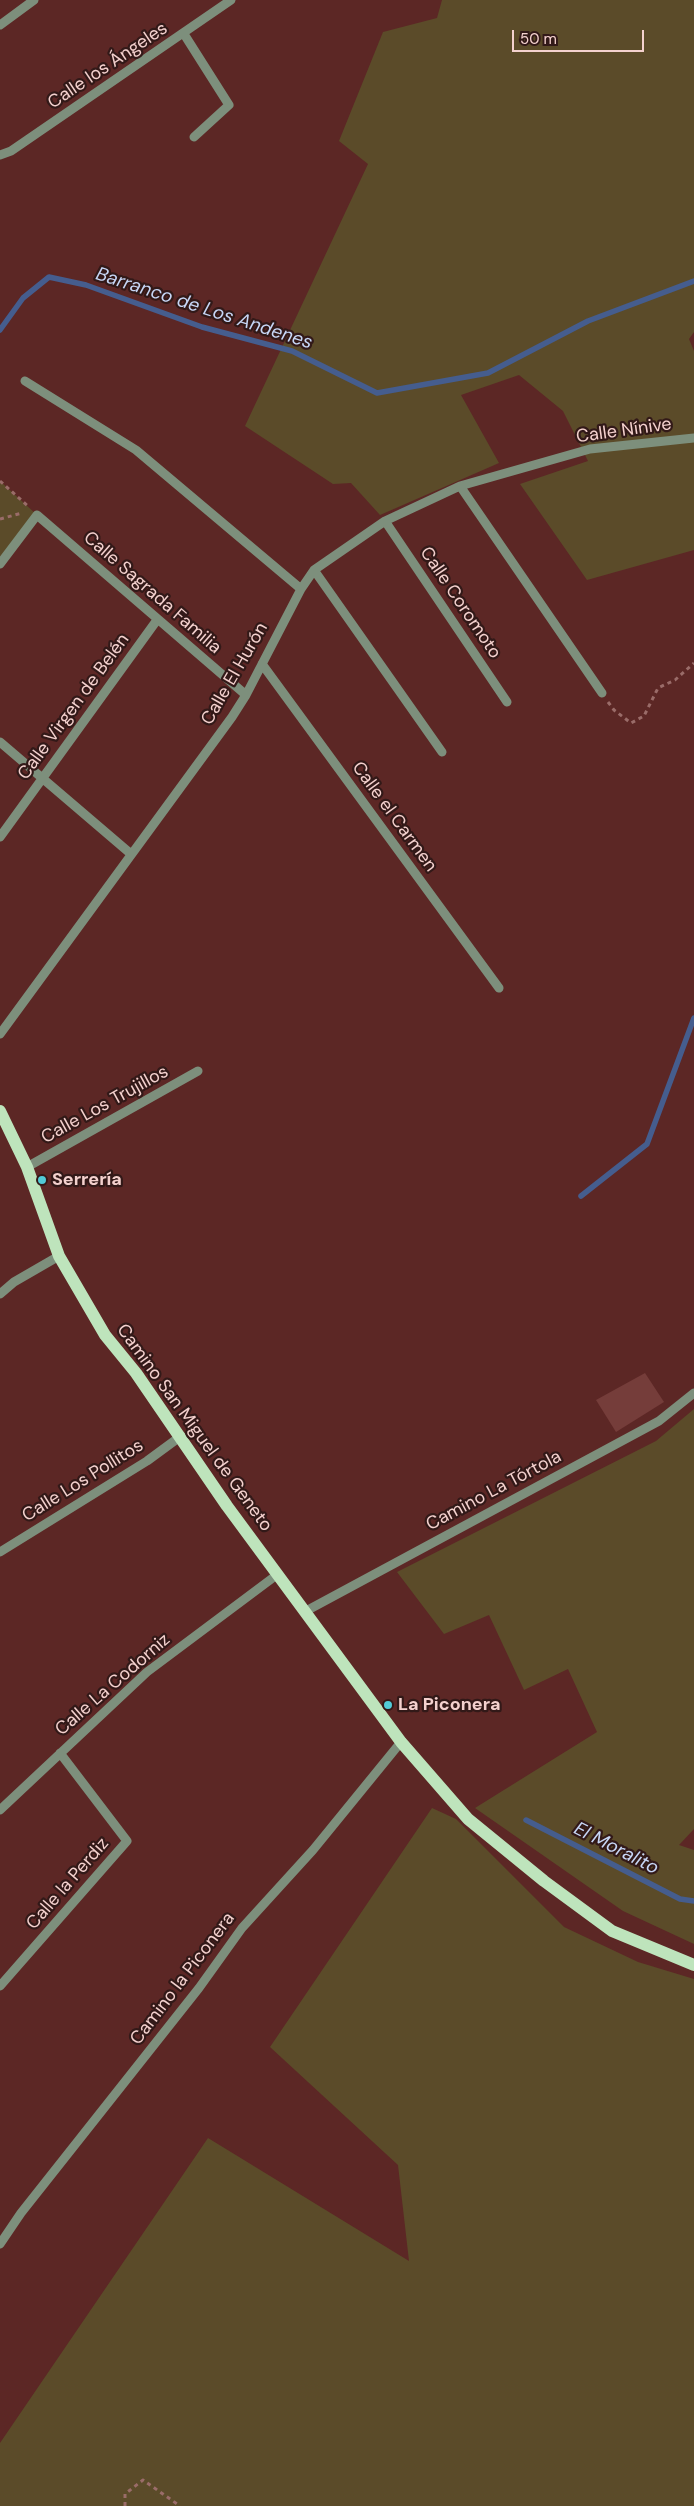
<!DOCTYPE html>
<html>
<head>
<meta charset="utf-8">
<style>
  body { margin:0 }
  #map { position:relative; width:694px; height:2506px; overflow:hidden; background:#5c2725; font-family:"DM Sans",sans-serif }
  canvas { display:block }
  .scale { position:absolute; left:512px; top:30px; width:132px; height:22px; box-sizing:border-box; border:2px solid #f4d1ce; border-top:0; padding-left:6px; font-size:15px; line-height:18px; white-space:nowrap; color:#f4d1ce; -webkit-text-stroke:4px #321918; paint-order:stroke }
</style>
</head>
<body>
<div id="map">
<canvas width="694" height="2506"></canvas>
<div class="scale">50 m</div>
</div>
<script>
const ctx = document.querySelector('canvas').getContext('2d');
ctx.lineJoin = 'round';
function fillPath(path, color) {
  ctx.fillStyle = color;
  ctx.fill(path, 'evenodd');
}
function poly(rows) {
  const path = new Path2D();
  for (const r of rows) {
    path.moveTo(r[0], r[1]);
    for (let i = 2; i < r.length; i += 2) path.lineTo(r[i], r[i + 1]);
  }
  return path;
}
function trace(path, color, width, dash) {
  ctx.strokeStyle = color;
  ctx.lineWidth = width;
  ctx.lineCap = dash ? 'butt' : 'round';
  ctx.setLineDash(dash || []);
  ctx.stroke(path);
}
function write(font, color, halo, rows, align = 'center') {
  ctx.font = font + ' "DM Sans",sans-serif';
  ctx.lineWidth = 4.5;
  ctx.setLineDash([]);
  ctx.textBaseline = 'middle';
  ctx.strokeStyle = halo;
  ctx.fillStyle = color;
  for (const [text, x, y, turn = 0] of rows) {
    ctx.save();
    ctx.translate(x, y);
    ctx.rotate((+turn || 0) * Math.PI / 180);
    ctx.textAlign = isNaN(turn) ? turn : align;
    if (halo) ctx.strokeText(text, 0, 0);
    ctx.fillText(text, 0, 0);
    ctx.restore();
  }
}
const green = poly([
  [442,0,694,0,694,332,689,339,694,351,694,550,587,580,520,484,588,461,563,411,519,375,461,395,499,463,380,515,351,483,333,484,245,426,368,164,339,141,383,32,437,18],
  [0,481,37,515,0,564],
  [694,1409,694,1829,679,1845,694,1850,694,1944,623,1911,475,1808,597,1732,568,1669,524,1690,489,1615,444,1634,397,1572,656,1441],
  [432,1808,456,1819,564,1927,638,1962,694,1979,694,2506,0,2506,0,2443,208,2138,409,2261,398,2165,270,2047]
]);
const stream = poly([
  [0,330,23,298,49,277,86,285,202,327,292,351,377,393,488,373,588,321,694,281],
  [581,1196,647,1144,694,1018],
  [526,1820,680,1899,694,1901]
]);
const building = poly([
  [645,1373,664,1402,616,1432,596,1400]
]);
const path = poly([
  [0,481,29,507],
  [0,519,22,513],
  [608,702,614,710,631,723,644,716,658,688,675,680,694,663],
  [125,2506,125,2494,143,2480,180,2506]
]);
const minor = poly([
  [0,25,34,0],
  [184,34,229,105,194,137],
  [0,155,11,151,231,0],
  [25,381,136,450,301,589],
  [460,486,602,693],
  [385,521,507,702],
  [0,564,37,515,246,695],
  [314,570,442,752],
  [262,664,499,988],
  [0,742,131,854],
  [0,837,157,620],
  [0,1034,232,717,246,695,301,589,314,570,385,521,460,486,590,449,694,438],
  [27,1167,198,1071],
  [0,1294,14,1282,59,1256],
  [0,1552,147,1461,181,1436],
  [306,1611,659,1421,694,1393],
  [0,1810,147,1672,278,1574],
  [0,1986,127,1841,60,1753],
  [0,2244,21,2213,199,1988,242,1928,313,1850,401,1742]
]);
const major = poly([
  [0,1111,27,1167,59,1256,105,1335,136,1373,227,1506,401,1742,468,1819,544,1881,612,1931,694,1965]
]);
const markers = [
  [42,1180,5,"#52cbd7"],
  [388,1705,5,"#52cbd7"]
];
const streetNames = [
  ["Calle los Ángeles",108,66,-34],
  ["Calle Nínive",624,431,-8],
  ["Calle Sagrada Familia",152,593,41],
  ["Calle Coromoto",460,603,56],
  ["Calle El Hurón",235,674,-60],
  ["Calle Virgen de Belén",74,707,-54],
  ["Calle el Carmen",394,817,54],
  ["Calle Los Trujillos",105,1105,-29],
  ["Camino San Miguel de Geneto",194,1428,54],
  ["Calle Los Pollitos",83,1481,-32],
  ["Camino La Tórtola",494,1491,-28],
  ["Calle La Codorniz",113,1685,-41],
  ["Calle la Perdiz",68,1884,-49],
  ["Camino la Piconera",183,1979,-53]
];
const poiNames = [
  ["Serrería",52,1180],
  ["La Piconera",398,1705]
];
const waterNames = [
  ["Barranco de Los Andenes",204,309,18],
  ["El Moralito",616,1849,27]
];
fillPath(green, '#5b4b29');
trace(stream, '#455d8e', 5.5);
fillPath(building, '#753d3a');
trace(path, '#9a6c69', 3, [4, 4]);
trace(minor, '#7d8f7c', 9);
trace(major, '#bee4bc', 12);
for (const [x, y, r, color] of markers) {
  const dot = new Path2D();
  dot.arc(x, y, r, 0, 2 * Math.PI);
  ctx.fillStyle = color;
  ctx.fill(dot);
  trace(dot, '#321918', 2);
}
write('18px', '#f4d1ce', '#321918', streetNames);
write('bold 18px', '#f4d1ce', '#321918', poiNames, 'left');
write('italic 19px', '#c7d6f5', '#321918', waterNames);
</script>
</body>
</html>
